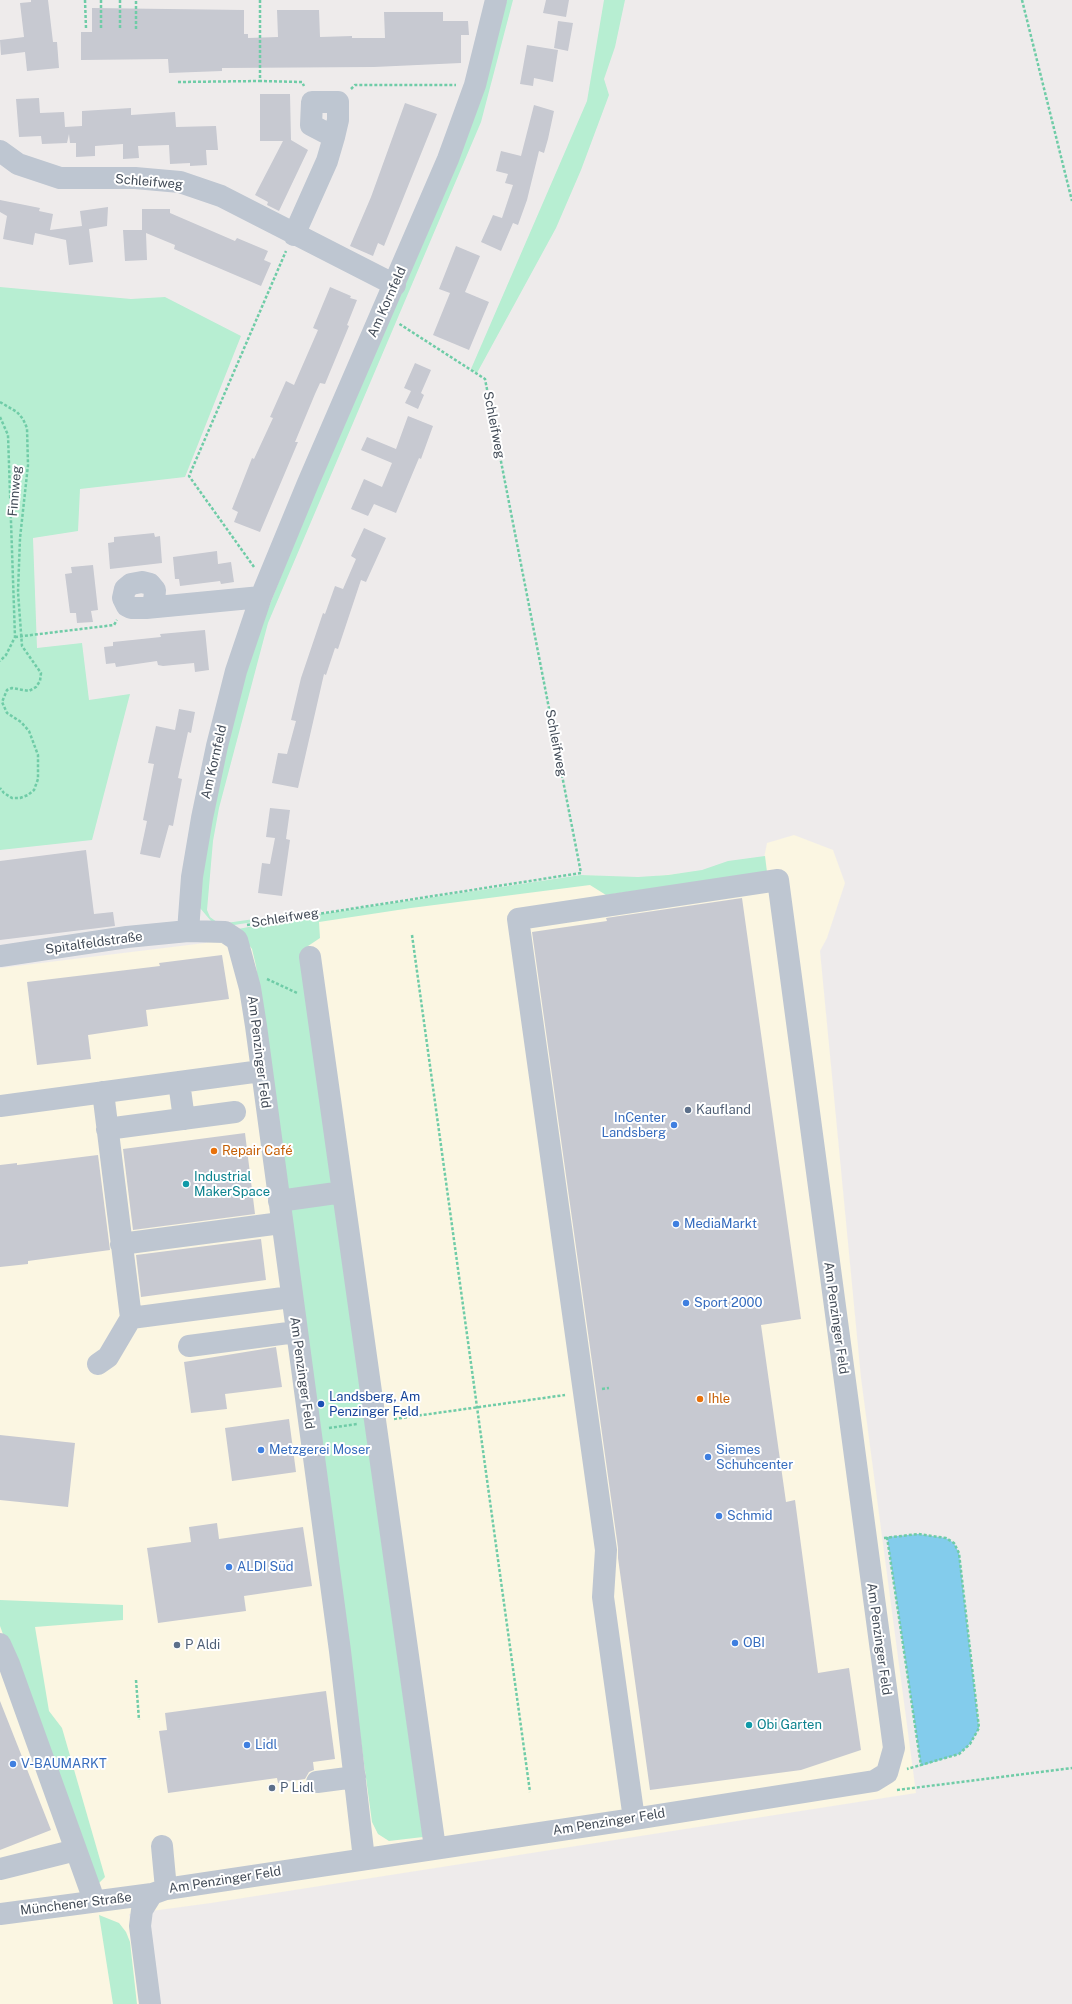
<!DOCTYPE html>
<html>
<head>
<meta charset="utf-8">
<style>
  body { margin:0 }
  canvas { display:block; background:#eeebeb }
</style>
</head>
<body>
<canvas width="1072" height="2004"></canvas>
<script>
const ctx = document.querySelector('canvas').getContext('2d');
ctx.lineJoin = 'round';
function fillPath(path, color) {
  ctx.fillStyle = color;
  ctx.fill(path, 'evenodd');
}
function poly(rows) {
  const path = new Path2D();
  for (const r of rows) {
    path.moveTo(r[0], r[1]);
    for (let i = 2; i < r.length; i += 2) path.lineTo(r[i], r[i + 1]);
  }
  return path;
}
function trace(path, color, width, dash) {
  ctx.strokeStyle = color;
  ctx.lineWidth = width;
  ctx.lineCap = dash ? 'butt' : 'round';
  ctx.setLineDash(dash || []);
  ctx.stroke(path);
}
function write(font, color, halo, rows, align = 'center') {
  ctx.font = font + ' "Public Sans",sans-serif';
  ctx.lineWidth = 4;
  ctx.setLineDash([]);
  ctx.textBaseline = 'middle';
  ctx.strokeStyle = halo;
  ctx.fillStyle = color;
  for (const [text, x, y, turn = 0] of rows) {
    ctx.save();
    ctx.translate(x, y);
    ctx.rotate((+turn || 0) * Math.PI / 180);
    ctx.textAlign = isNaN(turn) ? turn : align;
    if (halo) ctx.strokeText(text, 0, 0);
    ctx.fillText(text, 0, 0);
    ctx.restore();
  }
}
const commercial = poly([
  [794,835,833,850,845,883,827,938,820,951,861,1378,916,1793,211,1903,129,1914,143,2004,0,2004,0,968,205,943,253,931,582,875,638,878,702,871,764,858,767,843]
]);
const green = poly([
  [507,0,513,0,481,122,268,623,219,808,213,841,207,910,210,917,225,928,211,921,200,908,202,876,210,816,243,673],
  [604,0,625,0,615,47,604,79,609,95,581,170,556,228,477,373,471,369,587,101],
  [0,287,131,299,165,297,241,336,185,477,80,489,78,531,33,538,37,648,82,643,89,700,130,694,92,840,0,850],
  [765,856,767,872,606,895,590,885,411,908,319,922,320,938,308,946,305,953,333,1184,286,1192,256,966,252,949,238,929,308,916,581,875,638,877,668,875,702,870,728,861],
  [297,913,298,915,234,925,226,923],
  [334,1202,423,1837,389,1841,378,1834,372,1822,288,1207],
  [0,1600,123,1605,123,1620,35,1627,49,1711,62,1728,105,1877,96,1886,0,1626],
  [99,1915,119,1923,126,1932,130,1942,137,2004,113,2004]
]);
const water = poly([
  [918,1534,946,1538,954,1543,959,1553,979,1728,970,1744,959,1754,921,1766,887,1537]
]);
const building = poly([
  [31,0,48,0,53,42,57,42,59,68,27,71,25,52,1,55,0,40,24,37,20,3,31,2],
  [546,0,569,0,566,17,543,13],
  [92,8,244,10,244,34,248,34,248,38,278,37,277,10,319,10,320,37,352,36,352,38,385,38,384,12,443,12,443,21,468,21,469,35,461,35,461,63,374,67,222,68,222,71,169,73,168,59,81,60,81,32,92,32],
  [558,21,573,23,568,51,554,48],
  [527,45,558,50,553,82,534,78,533,86,520,84],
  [260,94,290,94,291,140,308,150,279,211,267,205,268,202,255,195,283,141,260,141],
  [39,98,40,113,64,112,65,127,82,126,82,111,131,108,131,115,175,112,176,127,216,126,218,150,206,150,207,165,190,166,190,163,170,164,169,145,138,146,139,158,123,159,123,144,95,146,95,156,76,157,76,143,70,143,69,134,67,143,42,144,41,136,19,137,16,99],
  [405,103,437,114,384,246,378,243,373,256,350,246,371,197],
  [534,105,554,111,548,139,544,153,539,151,527,200,518,225,513,223,501,251,481,242,493,215,502,218,513,185,505,183,508,174,496,171,501,151,521,156],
  [0,200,40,208,39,211,53,214,50,230,82,226,80,211,108,207,107,226,89,229,93,262,69,265,66,240,35,233,33,245,3,239,7,216,0,212],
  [142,209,170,209,170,213,235,241,237,238,268,251,264,260,271,263,261,286,174,249,175,245,146,233,147,260,125,261,123,230,142,230],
  [456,246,480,256,465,292,489,302,469,350,433,335,450,293,439,289],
  [330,287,351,296,350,298,357,300,347,325,349,326,325,384,320,383,315,394,295,442,298,442,260,532,234,522,238,512,232,509,252,458,254,459,273,418,270,417,286,381,294,385,318,330,313,328],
  [415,363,431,370,421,393,424,395,418,409,405,403,411,391,404,388],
  [408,416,433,426,421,459,419,458,396,513,374,504,368,516,351,509,364,479,382,487,392,463,361,450,367,437,396,449],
  [364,528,386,538,366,582,361,580,338,649,335,648,326,675,324,674,298,788,272,783,278,753,287,754,296,721,291,720,301,678,323,613,325,614,335,586,343,589,356,559,351,556],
  [154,533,155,537,160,536,162,563,110,569,108,543,114,542,114,537],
  [217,551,218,564,231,562,234,582,221,584,220,581,180,586,179,579,175,579,173,557],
  [93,565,98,610,91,611,93,622,77,623,76,613,70,613,65,574,72,573,71,567],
  [205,630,209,670,195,672,194,663,163,666,158,665,157,661,116,667,115,663,106,664,104,647,113,646,113,642,161,637,160,634],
  [179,709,195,712,191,733,188,732,178,778,182,779,173,826,169,825,160,858,140,854,147,821,143,820,154,764,148,763,156,726,175,730],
  [270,808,290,810,286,839,290,840,282,896,258,893,262,863,270,864,275,838,266,837],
  [86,850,94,914,113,912,115,926,0,940,0,861],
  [742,898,801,1319,761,1325,786,1502,795,1500,818,1673,849,1668,861,1750,801,1770,650,1790,618,1558,618,1548,532,932,607,921,606,918],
  [222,955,229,999,146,1010,148,1026,88,1035,91,1059,37,1065,27,982,160,966,159,963],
  [245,1133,255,1214,133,1230,123,1149],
  [98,1155,110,1250,28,1261,28,1264,0,1267,0,1165,17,1163,17,1165],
  [261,1239,266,1280,141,1297,136,1255],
  [276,1347,282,1387,225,1394,227,1409,191,1413,184,1362],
  [289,1419,296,1472,232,1481,225,1428],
  [0,1435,75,1443,68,1507,0,1500],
  [217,1523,219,1539,303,1527,312,1586,244,1596,246,1611,158,1623,147,1548,191,1542,189,1527],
  [326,1691,335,1759,313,1762,314,1770,309,1772,305,1779,278,1783,277,1778,168,1793,159,1731,167,1730,165,1713],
  [0,1701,51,1830,0,1850]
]);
const path = poly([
  [85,0,86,28],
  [101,0,101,29],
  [120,0,120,29],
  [260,0,260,81,302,82,304,86],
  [1022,0,1072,201],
  [136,29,136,0],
  [178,82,260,81],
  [351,89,355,85,456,85],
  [0,402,17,412,23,419,27,428,28,465,20,538,18,592,22,646,41,673,40,681,36,687,29,691,12,688,7,690,2,702,7,713,21,722,29,731,38,755,38,779,34,790,28,795,20,798,12,798,4,793,0,788],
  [0,417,8,435,15,637,6,655,0,661],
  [254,567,189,476,286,251],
  [15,637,114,625,117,620],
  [247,925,581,873,485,379,398,323],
  [412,935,530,1792],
  [267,979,297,993],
  [602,1389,609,1388],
  [394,1419,565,1395],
  [329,1428,357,1424],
  [887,1537,921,1766],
  [884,1538,918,1534,946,1538,954,1543,959,1553,979,1728,970,1744,959,1754,907,1769],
  [136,1680,139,1720],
  [897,1790,1072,1768]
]);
const minor = poly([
  [0,151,18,164,60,178,135,178,180,182,221,196,395,285],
  [294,235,327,161,334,137,338,120,338,102,312,102,311,125,334,137],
  [142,582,150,584,155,590,154,603,146,608,131,608,127,606,123,598,125,589,131,584,142,582],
  [146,608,261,597],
  [188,931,192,877,202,818,217,746,236,671,261,597,308,483,448,159,475,85,496,0],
  [0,956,127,937,188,931,225,932,237,940,250,988,256,1026,340,1651,364,1859],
  [310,957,435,1848],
  [179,1082,184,1119],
  [103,1092,131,1318],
  [0,1106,261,1071],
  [107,1129,235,1112],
  [279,1201,343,1192],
  [121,1244,281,1223],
  [189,1346,296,1332],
  [98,1364,108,1357,131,1318,291,1297],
  [0,1644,9,1664,94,1900],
  [317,1782,355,1777],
  [162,1846,166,1889],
  [0,1869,76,1850],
  [0,1914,152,1894,166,1889,634,1819,874,1781,887,1773,894,1748,778,880,518,919,606,1550,603,1597,634,1819],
  [150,2004,140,1926,142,1910,152,1894]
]);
const markers = [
  [688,1110,4,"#5c6f8a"],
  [674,1125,4,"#3f7fe0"],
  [214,1151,4,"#e8710a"],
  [186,1184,4,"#0f9aa8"],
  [676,1224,4,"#3f7fe0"],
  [686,1303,4,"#3f7fe0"],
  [700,1399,4,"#e8710a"],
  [321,1404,4,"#1a4fb4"],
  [261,1450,4,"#3f7fe0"],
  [708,1457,4,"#3f7fe0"],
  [719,1516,4,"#3f7fe0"],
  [229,1567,4,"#3f7fe0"],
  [735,1643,4,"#3f7fe0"],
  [177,1645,4,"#5c6f8a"],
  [749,1725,4,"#0f9aa8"],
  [247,1745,4,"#3f7fe0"],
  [13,1764,4,"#3f7fe0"],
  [272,1788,4,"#5c6f8a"]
];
const streetNames = [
  ["Schleifweg",149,182,5],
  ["Am Kornfeld",387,302,-66],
  ["Schleifweg",494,425,79],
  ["Finnweg",15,491,-85],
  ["Schleifweg",556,743,79],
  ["Am Kornfeld",214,762,-77],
  ["Schleifweg",285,918,-9],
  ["Spitalfeldstraße",94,943,-8],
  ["Am Penzinger Feld",259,1052,83],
  ["Am Penzinger Feld",836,1318,82],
  ["Am Penzinger Feld",302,1373,82],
  ["Am Penzinger Feld",879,1639,82],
  ["Am Penzinger Feld",609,1822,-9],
  ["Am Penzinger Feld",225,1880,-9],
  ["Münchener Straße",76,1904,-7]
];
const serviceNames = [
  ["Kaufland",696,1110],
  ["P Aldi",185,1645],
  ["P Lidl",280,1788]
];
const shopNames = [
  ["InCenter",666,1118,"right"],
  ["Landsberg",666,1133,"right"],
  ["MediaMarkt",684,1224],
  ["Sport 2000",694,1303],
  ["Metzgerei Moser",269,1450],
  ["Siemes",716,1450],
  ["Schuhcenter",716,1465],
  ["Schmid",727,1516],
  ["ALDI Süd",237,1567],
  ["OBI",743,1643],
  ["Lidl",255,1745],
  ["V-BAUMARKT",21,1764]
];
const foodNames = [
  ["Repair Café",222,1151],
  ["Ihle",708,1399]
];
const cultureNames = [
  ["Industrial",194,1177],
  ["MakerSpace",194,1192],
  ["Obi Garten",757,1725]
];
const transitNames = [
  ["Landsberg, Am",329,1397],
  ["Penzinger Feld",329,1412]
];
fillPath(commercial, '#fbf6e2');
fillPath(green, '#b7eed2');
fillPath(water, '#83ccec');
fillPath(building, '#c7c9d1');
trace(path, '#6fcca7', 2.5, [3, 2]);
trace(minor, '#bec6d1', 22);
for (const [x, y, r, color] of markers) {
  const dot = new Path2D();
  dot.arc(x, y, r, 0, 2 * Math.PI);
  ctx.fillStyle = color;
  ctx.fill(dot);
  trace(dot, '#fff', 1.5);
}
write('13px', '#434c58', '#fff', streetNames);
write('13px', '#4e5e75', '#fff', serviceNames, 'left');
write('13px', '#366cbe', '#fff', shopNames, 'left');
write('13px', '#c56008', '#fff', foodNames, 'left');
write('13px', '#0d838f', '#fff', cultureNames, 'left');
write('13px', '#164399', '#fff', transitNames, 'left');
</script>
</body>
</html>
